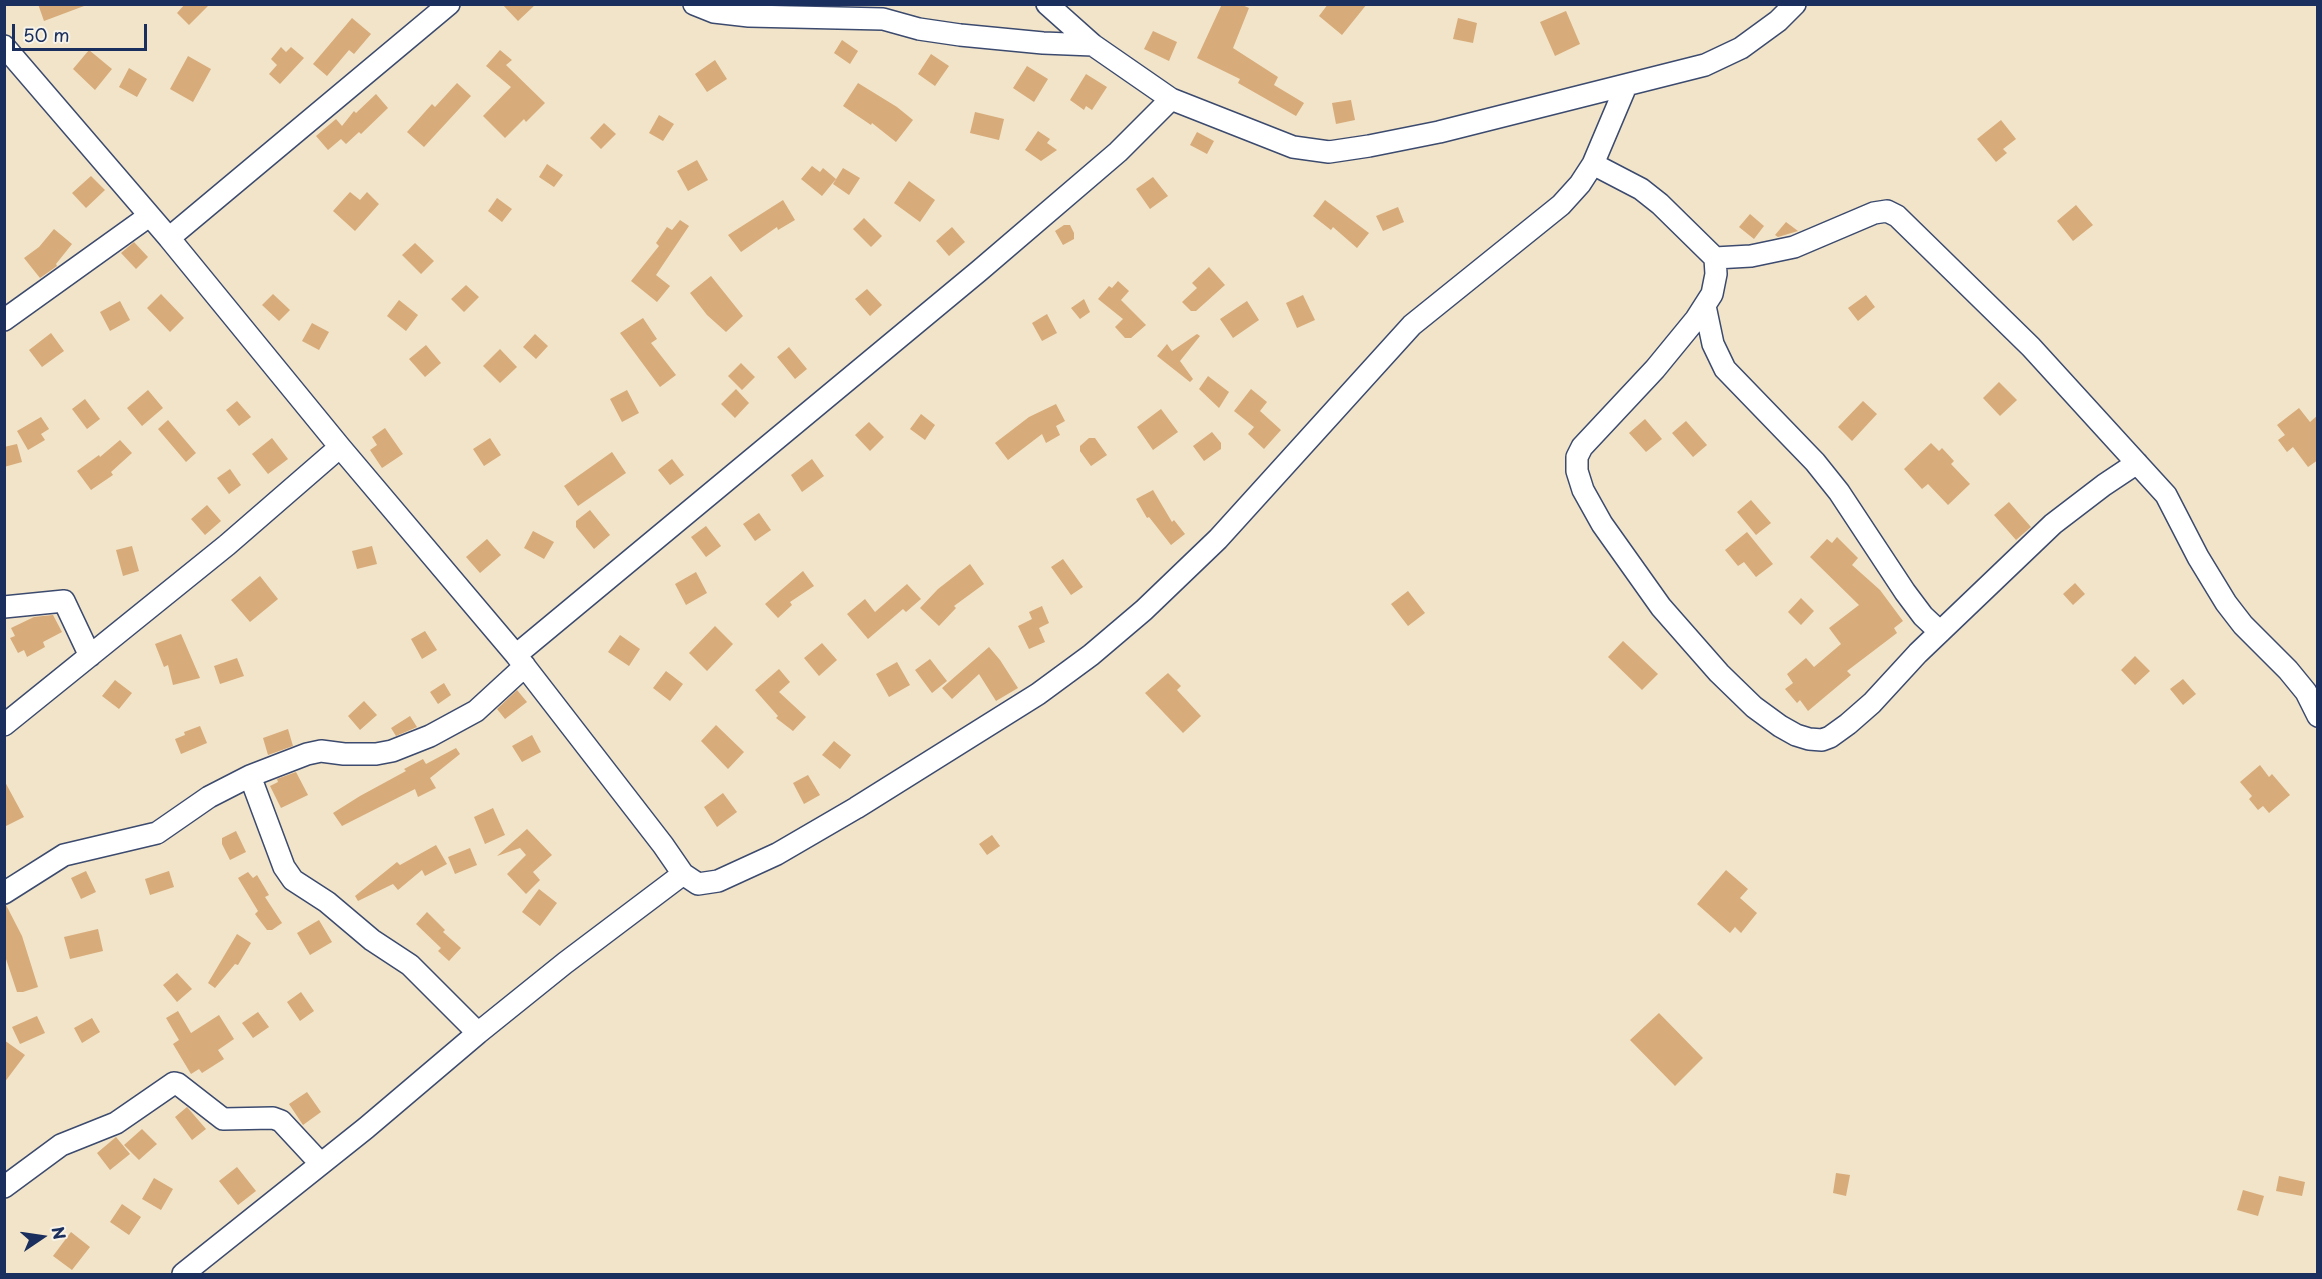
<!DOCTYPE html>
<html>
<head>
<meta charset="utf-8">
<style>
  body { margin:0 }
  #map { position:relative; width:2322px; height:1279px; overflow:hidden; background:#f1e4c8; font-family:"Playpen Sans",sans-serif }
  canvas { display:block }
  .frame { position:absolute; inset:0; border:6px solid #1b2f5e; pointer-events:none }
  .north { position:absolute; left:12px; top:1207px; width:60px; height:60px; -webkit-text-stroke:4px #f7f3e8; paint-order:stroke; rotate:77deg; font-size:16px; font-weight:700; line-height:24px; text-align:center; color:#1b2f5e }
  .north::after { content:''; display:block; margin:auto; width:21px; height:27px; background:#1b2f5e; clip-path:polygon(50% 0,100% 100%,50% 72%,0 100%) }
  .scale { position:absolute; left:12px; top:24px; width:135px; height:27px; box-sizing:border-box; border:3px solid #1b2f5e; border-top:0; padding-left:8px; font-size:18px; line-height:21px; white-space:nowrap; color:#1b2f5e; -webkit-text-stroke:4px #f7f3e8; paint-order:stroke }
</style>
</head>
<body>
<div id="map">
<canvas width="2322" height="1279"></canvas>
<div class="frame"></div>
<div class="north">N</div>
<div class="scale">50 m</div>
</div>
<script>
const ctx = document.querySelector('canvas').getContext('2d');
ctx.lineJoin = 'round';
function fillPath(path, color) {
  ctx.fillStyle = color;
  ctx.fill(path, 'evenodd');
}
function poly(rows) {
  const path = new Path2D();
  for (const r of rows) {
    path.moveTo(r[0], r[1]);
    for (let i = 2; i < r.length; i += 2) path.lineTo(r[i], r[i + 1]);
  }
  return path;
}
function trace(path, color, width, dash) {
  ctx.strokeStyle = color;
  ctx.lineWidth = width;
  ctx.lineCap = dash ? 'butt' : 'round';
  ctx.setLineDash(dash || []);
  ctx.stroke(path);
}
const building = poly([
  [38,4,84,4,84,6,44,21],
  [185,4,210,4,189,25,177,13],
  [502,4,536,4,518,21],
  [1222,4,1240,4,1249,8,1233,48,1278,77,1274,85,1304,103,1296,116,1238,83,1240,79,1197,58],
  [1328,4,1367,4,1342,35,1319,16],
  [1566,11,1580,44,1555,56,1540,22],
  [352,18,371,34,354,54,349,50,327,76,313,64],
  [1458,18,1477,23,1473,43,1453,39],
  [1153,31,1177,42,1169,61,1144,49],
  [842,40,858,51,850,64,834,53],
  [281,47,286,52,291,47,304,58,280,84,269,74,277,65,271,59],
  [89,50,112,69,95,90,73,69],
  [500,50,512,60,506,65,545,103,526,122,524,119,505,138,483,116,511,87,486,66],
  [931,54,949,66,935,86,918,74],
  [188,56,211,69,193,102,170,89],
  [715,60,727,79,707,92,695,74],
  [1027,66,1048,79,1034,102,1013,88],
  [129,68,147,79,137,97,119,87],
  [1086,74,1107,87,1092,110,1086,106,1084,110,1070,100],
  [457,83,471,96,424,147,407,132,432,104,435,107],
  [858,83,897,107,913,120,896,142,872,123,871,125,843,106],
  [376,94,388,108,361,134,359,132,346,144,341,139,328,150,316,136,336,119,342,126,354,111,356,113],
  [1351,100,1355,120,1336,124,1332,103],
  [975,112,1004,119,999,140,970,133],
  [659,115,674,124,663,141,649,133],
  [2001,120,2016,139,2003,149,2007,153,1996,162,1977,139],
  [604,123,616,134,601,149,590,138],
  [1038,131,1050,139,1047,143,1057,150,1041,161,1025,150],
  [1197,132,1214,141,1207,154,1190,145],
  [697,160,708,180,688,191,677,171],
  [547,164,563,175,554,187,539,177],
  [812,166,820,172,823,168,836,179,822,196,801,179],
  [843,168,860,178,849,195,833,184],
  [91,176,105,190,86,208,72,193],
  [1153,177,1168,196,1150,209,1136,189],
  [909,181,935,200,920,222,894,203],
  [350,192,360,200,367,192,379,204,355,231,333,211],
  [497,198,512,209,502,222,488,211],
  [783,200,795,220,778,230,777,227,741,252,728,235],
  [1325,200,1369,233,1357,248,1333,227,1331,230,1313,216],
  [2076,205,2093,225,2073,241,2057,221],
  [1398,207,1404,222,1383,231,1376,216],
  [1750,214,1764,226,1754,239,1739,227],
  [864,218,882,236,871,247,853,229],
  [680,220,689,226,656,275,670,286,657,302,631,281,659,246,656,243,667,227,672,230],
  [1786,222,1798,231,1778,237,1775,235],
  [1064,225,1070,225,1074,233,1074,239,1063,245,1055,231],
  [952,227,965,242,949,256,936,241],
  [54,229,72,244,56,264,57,266,40,278,24,258,39,247],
  [134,242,148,257,136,269,121,253],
  [415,243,434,261,421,274,402,255],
  [1209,267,1225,285,1196,311,1191,311,1182,302,1197,288,1192,283],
  [711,276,743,316,726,332,707,315,690,293],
  [1118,281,1129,291,1121,300,1146,325,1131,338,1125,338,1115,327,1123,319,1098,299,1109,286,1112,288],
  [466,285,479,297,464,312,451,299],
  [867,289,882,305,870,316,855,299],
  [161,294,184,318,170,332,147,308],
  [273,294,290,310,279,321,262,305],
  [1303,295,1315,320,1297,328,1286,303],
  [1866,295,1875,307,1858,321,1848,308],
  [1084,299,1090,312,1080,319,1071,308],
  [399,300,418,315,406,331,387,316],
  [120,301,130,320,110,331,100,312],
  [1247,301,1259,320,1233,338,1220,319],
  [1047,314,1057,333,1042,341,1032,323],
  [643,318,657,339,651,343,676,375,660,387,620,333],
  [312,323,329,332,319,350,302,341],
  [51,333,64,351,42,367,29,350],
  [535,334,548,346,536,359,523,347],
  [1197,334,1200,336,1180,361,1193,379,1190,382,1157,356,1167,344,1172,351],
  [426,345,441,363,425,377,409,359],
  [789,347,807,369,795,379,777,357],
  [500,349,517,367,500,383,483,366],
  [741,363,755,377,742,390,728,376],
  [1208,376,1229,392,1219,408,1199,389],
  [1999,382,2017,400,2000,416,1983,398],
  [736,389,749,403,735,418,721,404],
  [1251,389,1267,402,1260,411,1281,430,1264,449,1248,434,1254,427,1234,411],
  [148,390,163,408,142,426,127,408],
  [627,390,639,413,622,422,610,399],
  [85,399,100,419,87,429,72,409],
  [237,401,251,417,239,426,226,410],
  [1863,401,1877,414,1852,441,1838,427],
  [1056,404,1065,421,1056,426,1060,435,1046,443,1042,434,1008,460,995,443,1029,417],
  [2299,408,2310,422,2318,415,2318,460,2308,467,2293,447,2287,452,2278,440,2285,435,2277,425],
  [1161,409,1178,432,1153,450,1137,427],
  [921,414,935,425,925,440,910,429],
  [41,417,49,429,41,434,45,440,28,450,17,431],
  [1645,419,1662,439,1646,452,1629,433],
  [168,420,196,453,186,462,158,429],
  [1686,421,1707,445,1693,457,1672,433],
  [869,422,884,437,870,451,855,435],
  [385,428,403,454,382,468,370,450,377,445,372,437],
  [1212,432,1221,443,1221,449,1204,461,1193,446],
  [272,438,288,459,268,474,252,454],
  [490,438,501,455,484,466,473,449],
  [1089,438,1095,438,1107,455,1091,466,1080,451,1080,446],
  [120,440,132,453,111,472,113,475,91,490,77,471,99,455,100,457],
  [1931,443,1939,451,1942,448,1954,461,1951,464,1970,484,1948,505,1928,484,1922,489,1904,469],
  [17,444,22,462,4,467,4,447],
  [612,452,626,473,578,506,564,486],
  [672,459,684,475,670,485,658,470],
  [812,459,824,476,802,492,791,475],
  [230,469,241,485,229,494,217,478],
  [1153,490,1172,522,1174,520,1185,534,1171,545,1149,517,1147,518,1136,499],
  [1751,500,1771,523,1756,535,1737,512],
  [2009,502,2031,527,2016,540,1994,515],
  [207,505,221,521,205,535,191,519],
  [590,510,610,535,594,549,576,527,576,521],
  [759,513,771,530,755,541,743,524],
  [706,526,721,546,706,557,691,537],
  [533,531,554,542,544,559,524,548],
  [1747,532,1773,564,1756,577,1744,562,1738,566,1725,550],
  [1837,537,1858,558,1852,565,1880,590,1903,621,1894,628,1897,633,1847,671,1851,675,1808,711,1800,700,1797,703,1785,689,1793,683,1787,674,1806,658,1814,667,1841,644,1829,628,1859,605,1810,557,1827,539,1832,543],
  [487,539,501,555,480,573,466,557],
  [132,546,139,571,123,576,116,550],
  [372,546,377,564,357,569,352,551],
  [1063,559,1083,587,1071,595,1051,567],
  [970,564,984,584,954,606,956,608,939,626,920,608,938,589],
  [803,571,814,586,790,602,792,605,778,618,765,604],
  [696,572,707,593,686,605,675,584],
  [260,576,278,599,250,622,231,600],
  [2075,583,2085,594,2073,605,2063,594],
  [907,584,921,599,906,612,903,609,868,639,847,614,865,599,875,612],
  [1408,591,1425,613,1408,626,1391,604],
  [1801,598,1814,611,1801,625,1788,612],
  [1042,606,1049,623,1039,628,1045,642,1029,649,1018,626,1032,619,1029,612],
  [53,615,62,632,43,642,45,647,27,657,24,650,18,653,10,638,15,636,11,628,34,617],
  [715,626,733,644,707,671,689,653],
  [425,631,437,650,422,659,411,639],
  [181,634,200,678,173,685,168,665,164,667,155,644],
  [620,635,640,649,629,666,608,652],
  [1623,641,1658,674,1642,690,1608,657],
  [822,643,837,660,819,676,804,658],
  [989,647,1000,660,1018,688,996,701,979,674,952,699,942,688],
  [2135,656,2150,671,2135,685,2121,670],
  [237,658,244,676,220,684,214,666],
  [930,659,947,681,932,693,915,670],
  [897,662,910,685,889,697,876,674],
  [779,669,790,682,779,692,806,717,793,731,776,718,778,716,755,690],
  [666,671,683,684,670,701,653,688],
  [1168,673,1181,686,1177,690,1201,716,1183,733,1145,693],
  [2183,679,2196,694,2183,705,2170,689],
  [115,680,132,693,119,709,102,696],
  [444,683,451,695,438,704,430,692],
  [517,690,527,702,505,719,497,709],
  [364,701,377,715,360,730,348,716],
  [410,716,417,727,396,736,391,728],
  [716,725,744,752,728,769,701,741],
  [200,726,207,743,181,754,175,739,185,735,184,732],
  [288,729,293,746,268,755,263,738],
  [532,735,541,752,522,762,512,746],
  [834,741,851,755,840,769,822,755],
  [456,748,460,754,430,778,436,788,418,797,415,789,342,826,333,813,360,796,406,771,404,769,423,759,426,764],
  [2260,765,2269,777,2272,774,2290,795,2269,813,2263,806,2258,810,2249,799,2252,796,2240,782],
  [296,772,308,795,281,808,270,786,278,782,277,779],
  [808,775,820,795,804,804,793,783],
  [4,780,24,817,4,827],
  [723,793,737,812,717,827,704,807],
  [493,808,505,835,485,844,474,817],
  [527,829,552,855,533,872,540,880,526,894,507,874,526,855,520,848,497,856],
  [236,831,246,852,230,860,222,844,222,838],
  [992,835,1000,846,987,855,979,844],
  [436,845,447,864,425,876,422,870,398,890,393,884,358,901,355,896,397,862,400,865],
  [470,848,477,865,455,874,448,857],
  [1726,870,1748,889,1740,898,1757,913,1741,933,1735,927,1730,933,1697,904],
  [86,871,96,892,81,899,71,878],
  [169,871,174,887,150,895,145,879],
  [248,872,253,878,257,875,269,895,265,897,282,923,272,930,267,930,255,914,258,911,238,878],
  [539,889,557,903,540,926,522,912],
  [6,905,22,936,38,987,23,992,17,992,4,953,4,906],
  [427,912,445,930,443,932,461,948,449,961,438,951,441,948,416,924],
  [319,920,332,942,310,955,297,933],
  [98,929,103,951,70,959,64,937],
  [237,934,251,943,238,965,235,964,215,988,208,983],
  [177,973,192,989,177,1002,163,985],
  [301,992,314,1011,300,1021,287,1002],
  [178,1011,191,1033,219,1015,234,1039,218,1050,224,1059,202,1073,199,1069,191,1074,173,1044,179,1040,166,1018],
  [258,1012,269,1027,253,1038,242,1023],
  [1659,1013,1703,1058,1675,1086,1630,1040],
  [37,1016,45,1033,20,1044,12,1027],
  [92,1018,100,1032,82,1043,74,1028],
  [4,1040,25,1055,4,1083],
  [307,1092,321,1112,303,1125,289,1104],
  [187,1107,206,1129,192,1140,175,1117],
  [142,1129,157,1144,139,1160,124,1145],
  [116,1137,130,1154,110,1170,97,1153],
  [237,1167,256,1191,238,1205,219,1181],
  [1836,1173,1850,1175,1846,1196,1833,1193],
  [2279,1176,2305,1182,2302,1196,2276,1191],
  [154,1178,173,1189,161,1210,142,1199],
  [2243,1190,2264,1196,2258,1216,2237,1210],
  [122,1204,141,1217,129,1235,110,1222],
  [71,1232,90,1247,72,1270,53,1256]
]);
const minor = poly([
  [694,4,714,12,749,16,883,19,919,29,960,35,1043,43,1093,45],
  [1047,4,1093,45,1171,99],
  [4,46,169,238,340,447,516,655,663,845,683,874,698,884,718,881,777,854,856,808,1038,694,1091,655,1144,610,1218,539,1412,325,1561,205,1580,184,1593,164,1626,86],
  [1593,164,1641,189,1660,204,1715,258,1716,274,1712,294,1696,319,1655,369,1582,447,1577,457,1577,471,1583,490,1602,524,1661,607,1719,673,1754,707,1780,726,1796,735,1809,739,1822,740,1830,737,1848,724,1872,703,1918,653,2053,524,2104,485,2137,463],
  [169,238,449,4],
  [1715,258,1751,256,1794,247,1874,213,1887,211,1897,216,2031,347,2166,495,2198,557,2226,603,2243,625,2288,670,2306,692,2318,716],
  [1705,306,1713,344,1725,369,1815,462,1839,492,1905,592,1923,616,1940,632],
  [4,320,149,216],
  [4,607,64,601,90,656],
  [516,655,979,271,1118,152,1171,99,1293,147,1329,152,1369,146,1439,132,1705,65,1741,48,1778,21,1795,4],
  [4,725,227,545,340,447],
  [250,776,284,867,293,880,327,902,372,940,410,965,478,1033],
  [4,893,64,855,157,833,209,797,250,776,307,754,321,751,344,754,376,754,392,751,430,736,476,711,525,666],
  [4,1187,61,1145,116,1123,174,1083,178,1084,223,1119,273,1118,281,1121,321,1164],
  [183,1274,366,1128,478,1033,565,963,683,874]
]);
fillPath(building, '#d8ab7a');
trace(minor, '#3b4a6e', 24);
trace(minor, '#fff', 21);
</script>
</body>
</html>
